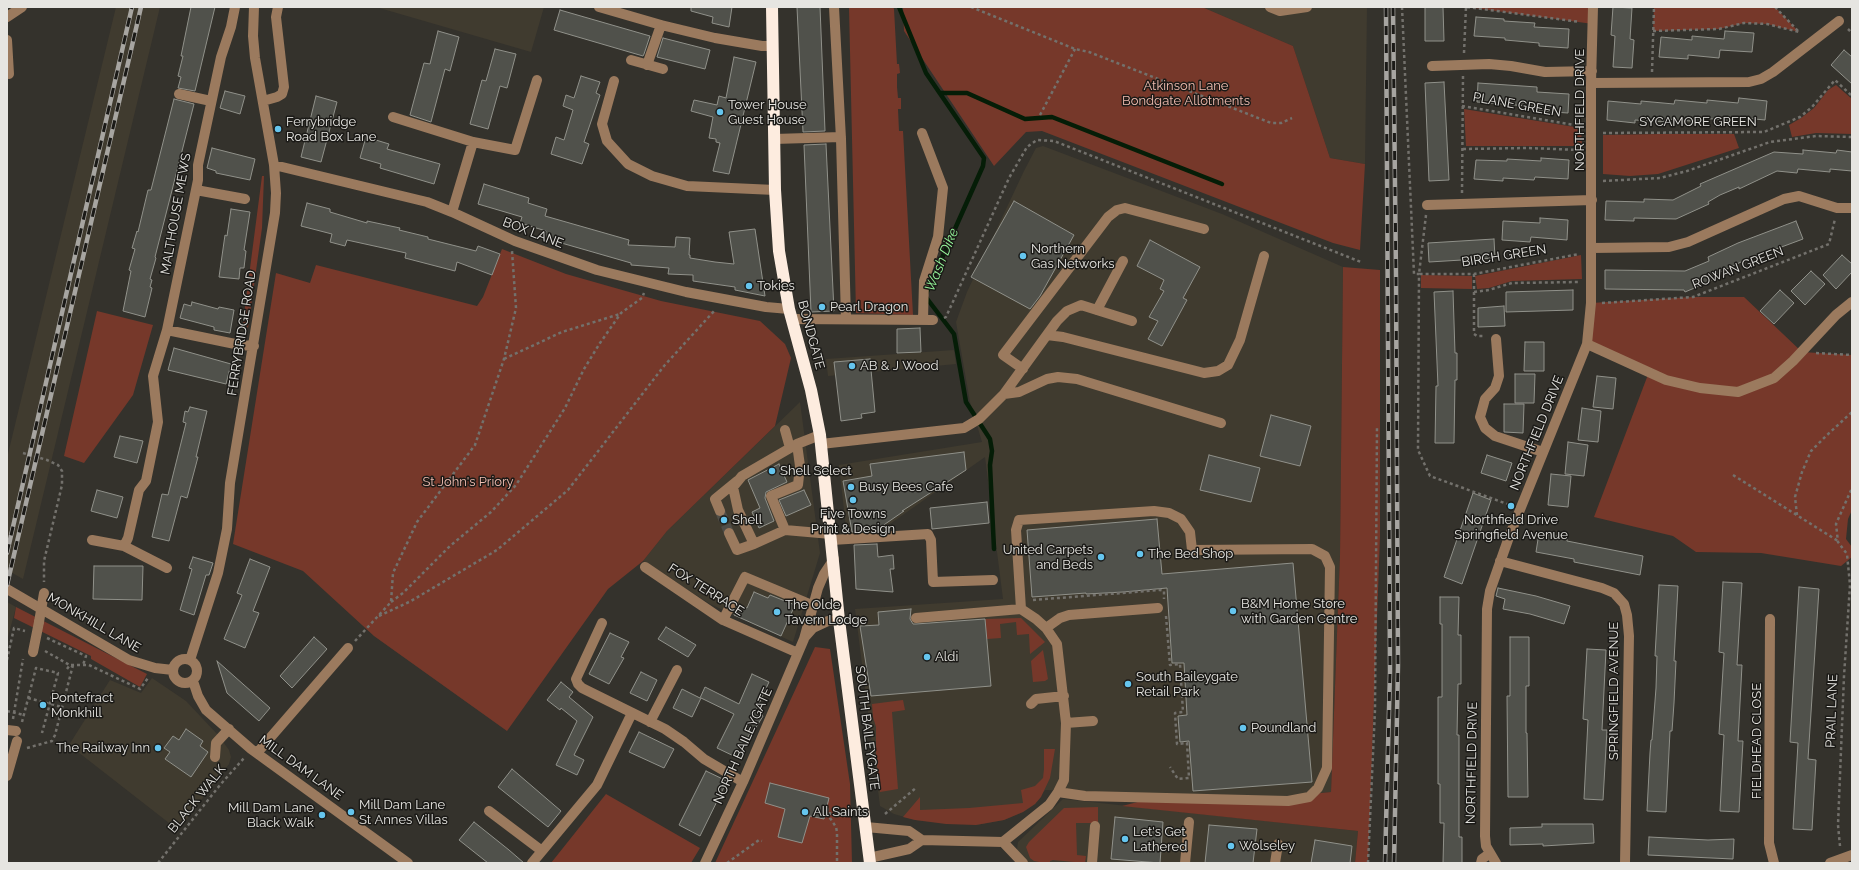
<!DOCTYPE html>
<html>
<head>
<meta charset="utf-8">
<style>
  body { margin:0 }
  #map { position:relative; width:1859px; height:870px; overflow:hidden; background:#34322c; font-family:Raleway,sans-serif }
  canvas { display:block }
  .frame { position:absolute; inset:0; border:8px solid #e6e5e1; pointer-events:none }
</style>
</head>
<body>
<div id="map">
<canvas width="1859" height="870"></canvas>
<div class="frame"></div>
</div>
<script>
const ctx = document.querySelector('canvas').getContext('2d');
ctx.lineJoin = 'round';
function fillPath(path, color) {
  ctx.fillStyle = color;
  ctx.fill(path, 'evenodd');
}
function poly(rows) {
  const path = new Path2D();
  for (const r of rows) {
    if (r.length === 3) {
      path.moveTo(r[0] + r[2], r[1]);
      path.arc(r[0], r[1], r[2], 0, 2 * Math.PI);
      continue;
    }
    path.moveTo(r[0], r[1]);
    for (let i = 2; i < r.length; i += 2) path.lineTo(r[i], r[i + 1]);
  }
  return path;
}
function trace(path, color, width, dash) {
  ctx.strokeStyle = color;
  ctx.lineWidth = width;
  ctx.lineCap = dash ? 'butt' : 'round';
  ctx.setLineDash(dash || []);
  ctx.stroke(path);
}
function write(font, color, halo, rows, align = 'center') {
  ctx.font = font + ' Raleway,sans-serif';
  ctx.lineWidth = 3;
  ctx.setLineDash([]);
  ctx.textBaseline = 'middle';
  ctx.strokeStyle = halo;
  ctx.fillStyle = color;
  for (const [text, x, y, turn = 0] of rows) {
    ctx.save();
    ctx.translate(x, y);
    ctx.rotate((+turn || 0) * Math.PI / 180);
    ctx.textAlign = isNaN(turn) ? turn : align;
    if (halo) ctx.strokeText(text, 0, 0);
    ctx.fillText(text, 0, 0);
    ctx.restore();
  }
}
const built = poly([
  [116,7,160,7,23,579,7,570,7,458],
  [376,7,544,7,531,52],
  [1202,7,1367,7,1365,164,1330,158,1293,46],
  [1043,146,1222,214,1343,267,1340,555,1331,792,1270,798,1045,790,1035,804,1023,812,1004,820,976,825,915,820,894,814,880,806,855,609,1003,599,985,457,880,531,847,537,839,465,982,442,970,402,956,322,967,292,1024,171,1036,148],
  [954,350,956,364,828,376,826,359],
  [800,402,820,553,793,642,710,604,643,561,667,531],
  [7,602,16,607,7,641],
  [152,678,186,701,218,735,229,750,231,757,229,764,178,830,69,745,110,680,141,693],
  [1063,799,1358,831,1355,863,1015,863,1018,842]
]);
const green = poly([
  [849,7,893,7,894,9,897,64,899,64,900,73,897,74,897,87,898,98,901,98,901,109,898,109,899,131,903,131,913,315,856,313],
  [903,7,1202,7,1293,46,1330,158,1365,164,1360,250,1333,243,1042,131,1026,132,994,166,904,31],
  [1467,7,1593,7,1593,24],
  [1654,7,1775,7,1799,32,1767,24,1744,23,1719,29,1653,31],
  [1836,85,1852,99,1852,134,1816,133,1792,137,1789,125,1801,118,1814,108,1828,90],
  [1464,109,1581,128,1582,146,1466,146],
  [1661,134,1734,134,1739,148,1658,174,1630,176,1603,174,1603,135],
  [262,176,264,176,262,228,248,328,243,322],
  [502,249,566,274,661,301,760,321,785,344,791,358,775,426,667,531,643,561,608,589,507,731,374,636,303,571,233,544,276,273,310,283,316,265,477,306,483,297],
  [1581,255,1582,279,1512,281,1489,288,1477,289,1475,276],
  [1343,267,1380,270,1380,537,1368,863,1355,863,1358,831,1122,806,1165,795,1270,798,1331,792,1340,555],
  [1421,275,1472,276,1472,289,1421,288],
  [1693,297,1744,297,1802,352,1852,355,1852,510,1848,519,1846,539,1852,547,1852,557,1841,566,1761,553,1696,552,1673,536,1594,517,1649,372,1587,344,1591,303],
  [97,311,153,325,133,395,84,463,64,456],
  [16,607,147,674,140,687,91,659,91,656,14,618],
  [1021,618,1045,642,1030,654,1029,634,1017,635,1016,622,1000,624,1001,638,987,639,985,619],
  [815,647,830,649,850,784,852,863,715,863],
  [1043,650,1048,679,1045,681,1033,682,1031,661],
  [903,700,905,710,892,712,898,789,880,792,876,757,876,727,873,717,872,704],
  [1044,749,1055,749,1050,778,1041,797,1035,804,1023,812,1004,820,976,825,946,824,915,820,903,817,920,797,920,810,969,808,1023,803,1021,790,1035,786,1043,778,1044,769],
  [606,794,700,848,691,863,551,863],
  [1098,807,1098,823,1076,823,1077,855,1086,856,1085,863,1053,860,1050,861,1050,863,1044,863,1034,861,1030,858,1026,847,1029,842,1064,808]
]);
const stream = poly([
  [899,7,926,73,984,158,983,166,925,296,954,334,966,402,990,439,992,451,990,465,994,549],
  [940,93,967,93,1025,119,1052,117,1222,184]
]);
const building = poly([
  [191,7,215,7,195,91,178,88,181,77,178,76,183,56,181,56,191,7],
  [691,7,732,7,729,27,712,23,713,17,691,11,691,7],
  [797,7,820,7,825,131,803,132,797,7],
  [1425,7,1443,7,1444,41,1425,41,1425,7],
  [1613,7,1632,8,1630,39,1634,40,1632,68,1613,67,1615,36,1611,35,1613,7],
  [560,10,650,36,644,54,643,56,554,30,560,10],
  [1476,17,1504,19,1504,21,1535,23,1534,27,1569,29,1568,48,1539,46,1539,43,1505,40,1505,38,1474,36,1476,17],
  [438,31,459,37,450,71,445,69,431,122,410,115,424,63,430,64,438,31],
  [1725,31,1754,33,1752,52,1720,50,1719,58,1688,55,1688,59,1659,57,1661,37,1692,40,1692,36,1724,39,1725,31],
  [663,38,710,50,705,69,657,57,663,38],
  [495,49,516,54,507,88,500,86,488,129,470,124,482,80,486,81,495,49],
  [1844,50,1852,57,1852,84,1831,65,1844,50],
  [734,57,756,62,729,174,713,171,720,143,716,142,716,139,709,138,713,117,691,111,694,100,717,105,719,96,726,98,734,57],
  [581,76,600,82,596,93,600,95,584,142,589,144,582,164,551,154,556,137,564,140,573,110,563,106,566,95,574,98,581,76],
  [1444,82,1449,180,1429,181,1425,83,1444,82],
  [1478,83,1537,87,1537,92,1569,94,1568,113,1539,111,1540,107,1477,102,1478,83],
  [225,91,245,96,240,114,220,108,225,91],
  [316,96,337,102,321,162,301,157,316,96],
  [1739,98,1767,101,1765,120,1734,117,1734,121,1702,118,1701,122,1668,119,1667,122,1635,120,1635,123,1607,120,1608,101,1641,104,1641,101,1674,104,1675,100,1707,103,1707,100,1738,103,1739,98],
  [174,99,194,104,155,257,156,258,150,279,152,280,150,287,152,288,145,317,123,311,131,271,129,270,135,249,132,248,137,231,138,232,148,190,151,190,174,99],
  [366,137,389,144,387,149,440,164,434,184,380,168,381,164,360,158,366,137],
  [826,144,834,311,811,312,804,145,826,144],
  [212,148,255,159,250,180,216,173,216,171,207,168,212,148],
  [1803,150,1836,153,1837,150,1852,152,1852,171,1830,169,1830,172,1798,169,1797,173,1777,171,1739,189,1739,187,1720,195,1708,202,1709,204,1676,219,1634,218,1634,221,1605,220,1606,201,1644,202,1644,199,1673,200,1701,186,1700,184,1774,152,1803,154,1803,150],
  [1541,158,1569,160,1568,179,1535,177,1534,180,1503,178,1503,181,1474,179,1476,160,1507,161,1507,159,1541,161,1541,158],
  [484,184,529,198,528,203,547,209,545,216,629,240,628,245,675,247,676,237,690,238,689,255,690,255,690,258,715,262,734,264,729,232,755,229,765,296,735,290,735,287,693,281,693,275,668,274,669,268,631,265,631,263,544,238,546,231,520,223,522,217,478,204,484,184],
  [1014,201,1074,235,1040,296,1030,309,971,277,1014,201],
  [307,203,330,209,330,212,367,223,367,221,400,228,399,230,428,237,428,239,476,251,478,246,500,254,492,275,457,262,455,271,405,258,406,253,347,240,345,246,330,242,332,234,301,226,307,203],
  [231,209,250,212,244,250,246,251,244,268,240,268,239,279,219,277,225,235,227,236,231,209],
  [1540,218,1568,220,1567,240,1531,237,1530,242,1502,240,1503,221,1540,223,1540,218],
  [1796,221,1803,239,1741,262,1710,277,1711,281,1685,292,1684,290,1605,289,1605,270,1685,271,1709,261,1708,257,1738,243,1796,221],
  [1494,239,1495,258,1429,262,1428,243,1494,239],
  [1150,240,1200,267,1183,298,1187,300,1162,346,1148,339,1158,321,1149,317,1164,291,1160,289,1164,280,1137,266,1150,240],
  [1842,255,1852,264,1852,272,1836,289,1823,275,1842,255],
  [1811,271,1825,284,1805,305,1791,291,1811,271],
  [1573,290,1573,310,1506,312,1506,292,1573,290],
  [1780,290,1794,303,1774,324,1760,311,1780,290],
  [1453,291,1455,353,1457,353,1457,380,1455,380,1454,443,1435,443,1436,386,1438,386,1434,292,1453,291],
  [192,302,218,309,219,307,234,310,230,333,214,330,214,327,180,318,184,304,191,306,192,302],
  [1504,306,1505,326,1478,327,1478,308,1504,306],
  [920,328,921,352,897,353,897,329,920,328],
  [1525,342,1544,342,1544,371,1524,371,1525,342],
  [174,348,231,364,226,384,168,370,174,348],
  [870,359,875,412,861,414,862,418,841,421,834,362,870,359],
  [1515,374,1535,374,1534,403,1515,403,1515,374],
  [1597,376,1616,378,1613,409,1593,407,1597,376],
  [1504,404,1524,404,1523,433,1504,432,1504,404],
  [190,407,207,411,196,457,198,457,194,472,187,498,181,496,169,541,152,537,162,494,168,495,186,423,183,422,185,411,188,412,190,407],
  [1582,408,1601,411,1598,442,1578,440,1582,408],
  [1271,415,1311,426,1300,466,1260,456,1271,415],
  [120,436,143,441,137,463,114,457,120,436],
  [1568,442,1588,445,1584,476,1565,474,1568,442],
  [964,452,966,470,902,511,904,511,875,531,852,532,843,481,872,476,870,464,964,452],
  [1209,455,1260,468,1251,502,1200,490,1209,455],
  [1487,455,1512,463,1506,481,1481,473,1487,455],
  [779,464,787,482,766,492,765,498,774,521,759,528,752,512,760,508,748,480,779,464],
  [1551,474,1571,476,1568,507,1548,505,1551,474],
  [97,490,123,497,117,518,91,511,97,490],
  [804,490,811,505,786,516,779,500,804,490],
  [1473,493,1491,500,1462,584,1444,577,1473,493],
  [987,502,989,523,932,529,930,508,987,502],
  [1157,519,1162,574,1293,563,1312,782,1193,791,1189,741,1180,742,1178,716,1187,715,1184,663,1172,663,1167,588,1123,592,1086,594,1086,593,1032,597,1027,530,1157,519],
  [1539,533,1567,538,1567,541,1643,556,1640,575,1574,562,1574,559,1536,552,1539,533],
  [877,544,878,557,893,555,894,569,890,569,893,592,856,589,854,545,877,544],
  [193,557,213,563,209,575,206,575,194,615,180,610,192,569,189,568,193,557],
  [250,559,270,567,253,611,259,613,245,648,224,639,242,595,237,593,250,559],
  [94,566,143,566,142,600,93,599,94,566],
  [1723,582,1742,583,1737,665,1742,665,1738,741,1743,741,1739,812,1720,811,1724,735,1719,734,1724,653,1719,652,1723,582],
  [1659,585,1678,586,1674,661,1676,661,1674,703,1672,731,1670,731,1666,812,1647,811,1650,753,1651,740,1652,740,1656,688,1657,656,1655,656,1659,585],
  [1799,587,1819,589,1808,759,1816,760,1812,830,1793,829,1798,743,1790,742,1799,587],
  [1498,588,1536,596,1570,606,1564,624,1530,614,1503,609,1505,599,1496,596,1498,588],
  [754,592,768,598,770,595,795,605,781,636,734,615,738,604,747,608,754,592],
  [1440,597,1459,597,1458,635,1461,635,1461,684,1458,684,1457,735,1459,735,1459,837,1462,837,1462,863,1443,863,1444,823,1440,823,1440,784,1438,784,1438,697,1442,697,1442,624,1440,624,1440,597],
  [911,609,910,619,913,624,916,624,985,619,991,686,871,696,860,626,879,625,878,612,911,609],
  [666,627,696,645,688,657,658,639,666,627],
  [610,633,629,642,621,657,624,658,609,684,589,674,610,633],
  [314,637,327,649,292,688,280,676,314,637],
  [1510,637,1529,637,1529,686,1526,686,1526,733,1527,733,1528,797,1508,797,1507,696,1510,696,1510,637],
  [1587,649,1606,650,1602,730,1607,730,1603,800,1584,799,1588,720,1583,719,1587,649],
  [217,661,270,708,259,721,227,693,217,661],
  [641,672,657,680,647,701,630,693,641,672],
  [752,674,769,682,756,710,763,713,762,715,763,716,752,734,750,733,738,758,717,748,734,714,701,698,692,717,673,708,682,689,700,698,705,687,739,704,752,674],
  [561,682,573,692,569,697,593,717,574,755,584,760,577,775,556,765,577,721,561,708,560,710,547,700,561,682],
  [186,729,203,741,200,746,208,752,191,777,165,759,170,752,164,748,173,736,179,740,186,729],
  [639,732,674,749,664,768,629,752,639,732],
  [512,769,561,811,548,827,498,787,512,769],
  [706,771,727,781,700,836,679,825,706,771],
  [770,783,829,798,824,819,810,816,802,843,778,837,785,809,765,803,770,783],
  [1115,817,1163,822,1160,863,1111,859,1115,817],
  [474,822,509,850,524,863,488,863,459,840,474,822],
  [1542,824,1593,824,1594,843,1543,846,1543,844,1510,845,1510,828,1542,827,1542,824],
  [1209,825,1257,829,1253,863,1205,863,1209,825],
  [1649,837,1708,840,1734,839,1733,859,1648,855,1649,837],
  [1315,840,1352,846,1350,863,1311,863,1315,840]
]);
const minorTunnel = poly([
  [720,511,729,533]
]);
const path = poly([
  [971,7,1075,49,1089,52,1271,123,1281,123,1292,118],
  [1402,7,1414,274,1419,274,1418,450,1430,476,1510,505],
  [1467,7,1580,22],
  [1775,7,1799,32],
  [1848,29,1852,33],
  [1653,31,1719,29,1744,23,1767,24,1799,32],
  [1464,53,1466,7],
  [1652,72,1654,7],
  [1462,106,1580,126],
  [1040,115,1075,49],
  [1603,133,1764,132,1800,117,1812,107,1835,80,1852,96],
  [1463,149,1528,148,1580,150],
  [1603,181,1660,178,1687,171,1770,142,1816,136,1852,137],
  [1462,193,1463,76],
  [1426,215,1419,274,1474,274,1579,254],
  [1474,274,1474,334,1477,336,1485,336],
  [1474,292,1489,290,1512,283,1580,282],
  [1602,303,1693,297,1829,244,1835,219],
  [944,318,946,317,1009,178,1027,147,1037,140,1054,141,1361,262],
  [1816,353,1852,355],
  [504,359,562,332,620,314],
  [23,453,47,460,58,465,62,471,62,485,44,561,44,582],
  [1733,475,1838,541],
  [1797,515,1795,497,1802,472,1811,451,1826,436,1852,412],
  [1033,600,1160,590,1164,591,1164,599],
  [391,602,403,593,450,546,491,512,516,485,565,408,584,369,600,343,621,313,642,298,644,293],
  [379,616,411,601,497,550,568,490,664,366,715,310],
  [1166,616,1170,665,1180,664,1183,712,1175,713,1177,744,1187,743,1189,778,1178,779,1170,767],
  [47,638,86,656,83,665],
  [355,641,391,602,393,573,417,522,475,445,504,359,516,308,512,251],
  [45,651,73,667],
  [7,660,14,628,25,631],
  [67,669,70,665,89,665,140,689,148,678],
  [28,698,62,707],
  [7,711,24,715],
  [13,719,23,659],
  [22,722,36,668,58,673,42,733],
  [27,748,52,741,55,735,73,665],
  [826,809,830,810,830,818,836,827,837,832,837,863],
  [885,814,917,787],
  [1840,846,1838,825,1844,676,1850,585,1847,554,1838,542,1836,524,1852,488],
  [158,863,220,785,244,758],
  [727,863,759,840,762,841],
  [1368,863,1375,710,1377,427]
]);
const minor = poly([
  [599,7,661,25,715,38,762,46,772,46],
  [834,7,841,139,846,319],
  [1270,7,1280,11,1307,7],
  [7,17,22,7],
  [7,40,9,74],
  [631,60,663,69],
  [647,65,661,25],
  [1432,66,1489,64,1511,66,1545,72,1592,71],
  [614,81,602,124,607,141,628,164,652,176,687,186,775,190],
  [1591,83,1749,82,1761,79,1773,72,1839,21],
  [179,94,211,101],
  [263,101,277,97,282,94,284,87,276,17,278,7],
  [393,117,473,142,515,150,537,80],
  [922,133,943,188,938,237,924,281,923,320],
  [774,139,841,137],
  [274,165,427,202,452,212,515,241,597,270,686,292,766,307,789,309],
  [196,190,245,199],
  [1427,205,1592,200],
  [452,212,473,142],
  [1592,248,1669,247,1688,242,1784,199,1799,196,1837,208,1852,208],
  [1097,310,1123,261],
  [792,319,933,320],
  [167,330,240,345,254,346],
  [1047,335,1063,337,1204,373,1218,371,1228,365,1240,340,1264,256],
  [1496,339,1499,376,1495,388,1485,399,1480,417,1485,428,1495,436,1543,452],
  [1587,344,1666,380,1700,388,1738,392,1774,378,1793,361,1836,315,1852,302],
  [1023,369,1003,355,1108,217,1117,210,1125,208,1204,229],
  [1004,394,1019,392,1047,379,1058,377,1077,379,1221,423],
  [785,430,790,448],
  [820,435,797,444,800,466,798,485,771,496,785,530,831,534],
  [821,444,964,428,979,419,1004,394,1057,321,1067,311,1081,305,1132,321],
  [720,511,715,499,737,481],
  [785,530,754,544,738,510,733,487,742,476,797,444],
  [729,533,737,550,754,544],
  [92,540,124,546,167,568],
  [832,540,928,534,931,540,933,582,993,580],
  [124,546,128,538,139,490,146,481,158,422,153,376,167,330,198,180,198,165,221,57,231,27,235,7],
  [1500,561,1602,588,1614,593,1624,604,1627,615,1629,636,1625,863],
  [645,567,723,620,798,653],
  [7,589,129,660,155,668,173,670],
  [1021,609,1016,530,1019,520,1154,511,1169,513,1181,519,1190,532,1192,550,1312,549,1325,556,1330,567,1327,768,1318,788,1309,797,1288,801,1085,796,1058,792],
  [916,618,1021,609],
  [1770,619,1769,843,1774,863],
  [723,620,745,577,812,605],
  [602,623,576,679,578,684,582,688,665,729,684,742,704,759,743,782],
  [1046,628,1060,618,1069,615,1158,608],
  [805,637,813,628,828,621,839,620],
  [33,652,39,622],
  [185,671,12],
  [190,660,218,573,227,529,230,483,275,213,276,193,274,165,255,58,253,36,254,7],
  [193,681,198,696,206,710,251,749,408,863],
  [1031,704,1036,699,1064,696],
  [650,722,677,670],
  [1066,723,1093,721],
  [7,730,16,731],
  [257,753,348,648],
  [215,757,216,743,229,729],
  [7,776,17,741],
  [489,811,542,851],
  [866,827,909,831,922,840,1003,842,1023,863],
  [1003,842,1049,805,1058,792,1064,780,1066,723,1057,644,1046,628,1036,619,1021,609],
  [869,858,909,849,922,840],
  [532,863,597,785,632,713],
  [705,863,743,782,804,639,818,588,824,574,834,559],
  [1092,863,1095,826],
  [1185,863,1189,822],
  [1275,863,1278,844],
  [1481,863,1482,859,1489,854],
  [1496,863,1486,846,1485,836,1487,609,1490,591,1509,537,1587,344,1591,303,1591,83,1593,7],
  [1830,863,1852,855]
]);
const highway = poly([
  [772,7,775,190,779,251,789,309,811,390,820,435,839,620,870,863]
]);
const rail = poly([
  [1393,7,1396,276,1398,665,1394,863],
  [7,553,132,7],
  [7,585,141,7],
  [1385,863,1390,672,1386,7]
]);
const minorBridge = poly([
  [39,622,44,593]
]);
const markers = [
  [720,112,4,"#65c5ee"],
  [278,129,4,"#65c5ee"],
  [1023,256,4,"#65c5ee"],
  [749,286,4,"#65c5ee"],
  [822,307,4,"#65c5ee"],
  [852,366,4,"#65c5ee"],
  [772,471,4,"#65c5ee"],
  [851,487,4,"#65c5ee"],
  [853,500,4,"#65c5ee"],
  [1511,506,4,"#65c5ee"],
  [724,520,4,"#65c5ee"],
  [1140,554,4,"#65c5ee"],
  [1101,557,4,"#65c5ee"],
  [1233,611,4,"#65c5ee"],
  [777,612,4,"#65c5ee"],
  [927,657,4,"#65c5ee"],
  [1128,684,4,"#65c5ee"],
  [43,705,4,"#65c5ee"],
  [1243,728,4,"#65c5ee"],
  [158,748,4,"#65c5ee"],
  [351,812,4,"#65c5ee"],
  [805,812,4,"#65c5ee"],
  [322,815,4,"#65c5ee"],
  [1125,839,4,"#65c5ee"],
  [1231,846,4,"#65c5ee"]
];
const parkNames = [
  ["Atkinson Lane",1186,86],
  ["Bondgate Allotments",1186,101],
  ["St John's Priory",468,482]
];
const poiNames = [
  ["Tower House",728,105],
  ["Guest House",728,120],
  ["Ferrybridge",286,122],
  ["Road Box Lane",286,137],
  ["Northern",1031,249],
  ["Gas Networks",1031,264],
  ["Tokies",757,286],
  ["Pearl Dragon",830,307],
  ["AB & J Wood",860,366],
  ["Shell Select",780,471],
  ["Busy Bees Cafe",859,487],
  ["Five Towns",853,514,"center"],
  ["Print & Design",853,529,"center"],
  ["Shell",732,520],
  ["Northfield Drive",1511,520,"center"],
  ["Springfield Avenue",1511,535,"center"],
  ["United Carpets",1093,550,"right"],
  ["and Beds",1093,565,"right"],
  ["The Bed Shop",1148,554],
  ["B&M Home Store",1241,604],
  ["with Garden Centre",1241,619],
  ["The Olde",785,605],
  ["Tavern Lodge",785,620],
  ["Aldi",935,657],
  ["South Baileygate",1136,677],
  ["Retail Park",1136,692],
  ["Pontefract",51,698],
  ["Monkhill",51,713],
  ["Poundland",1251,728],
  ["The Railway Inn",150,748,"right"],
  ["Mill Dam Lane",359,805],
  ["St Annes Villas",359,820],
  ["Mill Dam Lane",314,808,"right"],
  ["Black Walk",314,823,"right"],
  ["All Saints",813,812],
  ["Let's Get",1133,832],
  ["Lathered",1133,847],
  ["Wolseley",1239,846]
];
const streetNames = [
  ["PLANE GREEN",1517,105,10],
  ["NORTHFIELD DRIVE",1580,110,-90],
  ["SYCAMORE GREEN",1698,122],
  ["MALTHOUSE MEWS",176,214,-80],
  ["BOX LANE",533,233,21],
  ["BIRCH GREEN",1504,256,-9],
  ["ROWAN GREEN",1738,268,-21],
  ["FERRYBRIDGE ROAD",242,333,-81],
  ["BONDGATE",811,335,75],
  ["NORTHFIELD DRIVE",1537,433,-68],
  ["FOX TERRACE",706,590,32],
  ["MONKHILL LANE",94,623,30],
  ["SPRINGFIELD AVENUE",1614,691,-90],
  ["PRAIL LANE",1832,711,-88],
  ["SOUTH BAILEYGATE",867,728,83],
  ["FIELDHEAD CLOSE",1757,741,-90],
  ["NORTH BAILEYGATE",743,746,-66],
  ["NORTHFIELD DRIVE",1472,763,-89],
  ["MILL DAM LANE",301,768,36],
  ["BLACK WALK",197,799,-51]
];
const waterNames = [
  ["Wash Dike",942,260,-68]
];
fillPath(built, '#403b2f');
fillPath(green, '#76382a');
trace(stream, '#051d07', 4.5);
fillPath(building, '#50514b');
trace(building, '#90918a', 1);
trace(minorTunnel, '#4f4d47', 10, [10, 5]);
trace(path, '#73716c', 2.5, [3, 3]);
trace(minor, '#9b7a5e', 10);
trace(highway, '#fdecdf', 12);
trace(rail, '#a7a5a1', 4.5);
trace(rail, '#1b1a17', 3, [9]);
trace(minorBridge, '#9b7a5e', 10);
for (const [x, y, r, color] of markers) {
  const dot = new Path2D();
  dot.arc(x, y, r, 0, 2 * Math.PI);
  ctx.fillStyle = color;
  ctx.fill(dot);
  trace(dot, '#1b1a17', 1.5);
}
write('13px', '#f1bdb1', '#1b1a17', parkNames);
write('13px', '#e6e5e1', '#1b1a17', poiNames, 'left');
write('13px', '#e6e5e1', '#1b1a17', streetNames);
write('italic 14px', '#95f79a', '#1b1a17', waterNames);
</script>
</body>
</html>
